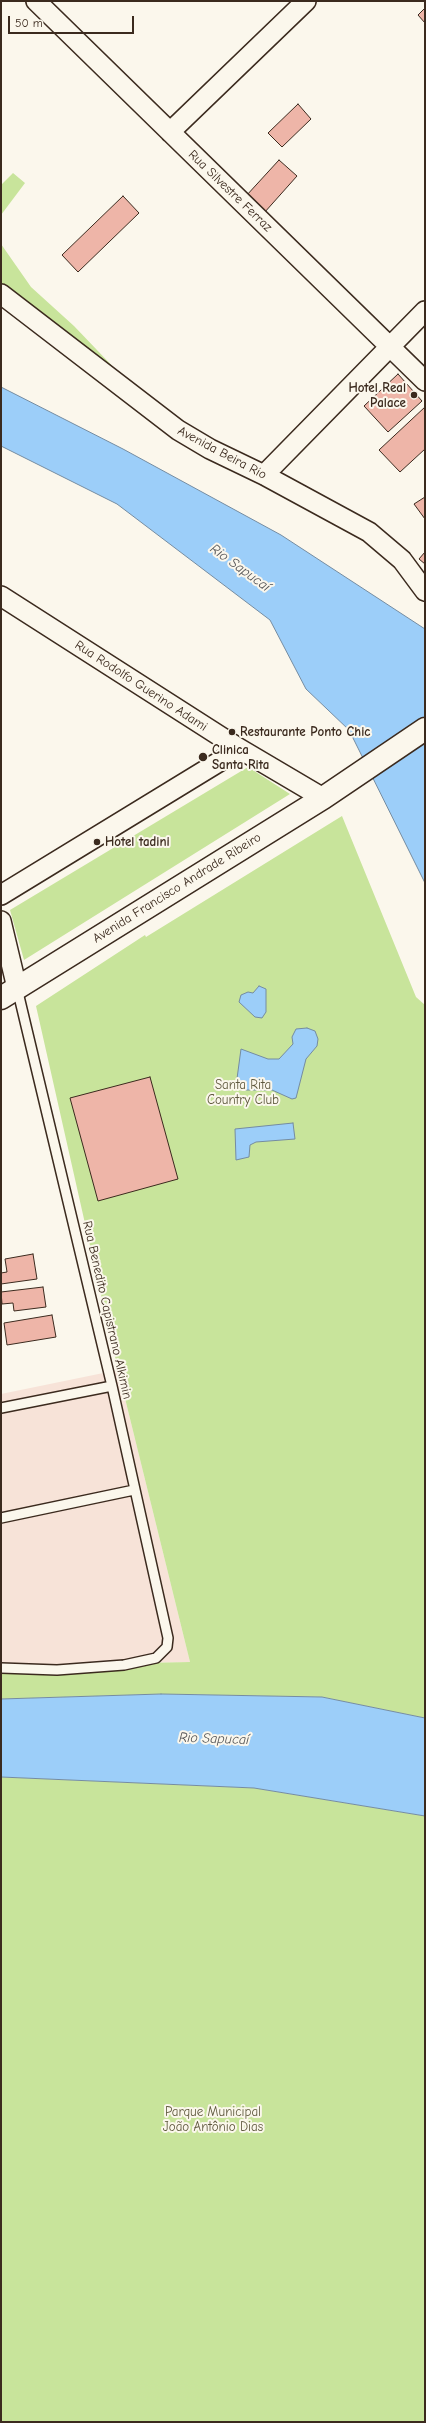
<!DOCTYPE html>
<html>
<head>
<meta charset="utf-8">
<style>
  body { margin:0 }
  #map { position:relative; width:426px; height:2423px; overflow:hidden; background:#fbf7ec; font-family:"Comic Neue",sans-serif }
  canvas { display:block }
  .frame { position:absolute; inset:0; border:2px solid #3b2a1e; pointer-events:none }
  .scale { position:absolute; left:8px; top:16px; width:126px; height:18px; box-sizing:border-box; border:2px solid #3b2a1e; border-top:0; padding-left:5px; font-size:12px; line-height:14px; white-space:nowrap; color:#3b2a1e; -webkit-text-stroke:3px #fbf7ec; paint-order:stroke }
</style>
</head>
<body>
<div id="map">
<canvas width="426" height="2423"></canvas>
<div class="frame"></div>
<div class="scale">50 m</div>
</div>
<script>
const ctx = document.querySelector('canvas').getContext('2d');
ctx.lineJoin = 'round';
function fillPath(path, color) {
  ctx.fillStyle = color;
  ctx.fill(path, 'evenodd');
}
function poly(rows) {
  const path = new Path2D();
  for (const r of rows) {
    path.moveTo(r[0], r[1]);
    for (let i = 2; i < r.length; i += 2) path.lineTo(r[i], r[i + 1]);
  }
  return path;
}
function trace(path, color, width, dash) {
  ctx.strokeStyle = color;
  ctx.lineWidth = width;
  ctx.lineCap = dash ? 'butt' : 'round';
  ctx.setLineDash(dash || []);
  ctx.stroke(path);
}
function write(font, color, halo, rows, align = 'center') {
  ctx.font = font + ' "Comic Neue",sans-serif';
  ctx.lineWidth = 4;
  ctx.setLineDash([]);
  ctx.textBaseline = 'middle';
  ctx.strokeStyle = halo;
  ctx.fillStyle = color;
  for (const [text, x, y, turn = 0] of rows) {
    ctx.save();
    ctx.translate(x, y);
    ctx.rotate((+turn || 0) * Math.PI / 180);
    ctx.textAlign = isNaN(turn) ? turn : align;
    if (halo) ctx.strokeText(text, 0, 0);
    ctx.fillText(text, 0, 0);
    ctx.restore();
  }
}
const built = poly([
  [118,1370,190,1662,1,1666,1,1394]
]);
const green = poly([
  [13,173,25,183,1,215,1,185],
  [1,244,31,287,74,326,119,373,1,288],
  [248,767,290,794,24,960,10,910],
  [342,816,416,997,425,1005,425,1718,322,1697,161,1694,1,1699,1,1666,190,1662,118,1370,36,1006,145,935,146,937],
  [1,1777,254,1788,425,1816,425,2422,1,2422]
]);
const water = poly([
  [1,387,123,449,281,535,425,629,425,883,349,730,306,689,270,620,117,504,1,446,1,387],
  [259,986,266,989,266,1012,262,1018,255,1017,239,1002,241,995,248,992,253,993,259,986],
  [307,1028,315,1031,318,1039,317,1046,306,1059,296,1098,292,1099,272,1090,241,1090,236,1086,241,1049,268,1059,279,1059,293,1044,292,1037,296,1029,307,1028],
  [293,1123,295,1139,256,1142,250,1145,249,1157,236,1160,235,1129,293,1123],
  [161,1694,322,1697,425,1718,425,1816,254,1788,1,1777,1,1699,161,1694]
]);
const building = poly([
  [425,8,425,23,418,15,425,8],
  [298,104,311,119,282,147,268,133,298,104],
  [279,160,297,176,264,213,246,196,279,160],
  [123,196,139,213,78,272,62,255,123,196],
  [398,374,422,401,388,432,364,406,398,374],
  [425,407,425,449,400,472,379,450,425,407],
  [425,497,425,519,414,504,425,497],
  [425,552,425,564,419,559,425,552],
  [150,1077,178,1179,98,1201,70,1098,150,1077],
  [33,1254,37,1279,1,1284,1,1273,7,1272,5,1259,33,1254],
  [43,1287,46,1307,14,1311,13,1303,2,1304,1,1292,43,1287],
  [52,1315,56,1337,7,1345,4,1323,52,1315]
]);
const lane = poly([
  [1,1408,112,1386],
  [1,1518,134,1490],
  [1,1668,57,1670,124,1665,156,1658,167,1647,168,1638,112,1386,17,988]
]);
const street = poly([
  [36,1,425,381],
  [170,132,306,1],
  [1,294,178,430,210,449,264,475,369,532,402,560,425,591],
  [264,475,425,311],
  [1,596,240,749,323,798],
  [1,895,240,749],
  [1,921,17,988]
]);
const secondary = poly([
  [1,998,323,798,425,729]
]);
const markers = [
  [414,395,4,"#3b2a1e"],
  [232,732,4,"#3b2a1e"],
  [203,757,5,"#3b2a1e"],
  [97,842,4,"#3b2a1e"]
];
const streetNames = [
  ["Rua Silvestre Ferraz",230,191,44],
  ["Avenida Beira Rio",222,453,28],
  ["Rua Rodolfo Guerino Adami",141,686,33],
  ["Avenida Francisco Andrade Ribeiro",177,888,-32],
  ["Rua Benedito Capistrano Alkimin",107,1310,77]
];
const poiNames = [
  ["Hotel Real",406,388,"right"],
  ["Palace",406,403,"right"],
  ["Restaurante Ponto Chic",240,732],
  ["Clinica",212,750],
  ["Santa Rita",212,765],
  ["Hotel tadini",105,842]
];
const parkNames = [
  ["Santa Rita",243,1085],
  ["Country Club",243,1100],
  ["Parque Municipal",213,2112],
  ["João Antônio Dias",213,2127]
];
const waterNames = [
  ["Rio Sapucaí",240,568,36],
  ["Rio Sapucaí",214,1739,2]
];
fillPath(built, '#f7e3d8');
fillPath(green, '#c8e49b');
fillPath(water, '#9ccef9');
trace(water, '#758ca1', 1);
fillPath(building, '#eeb5a8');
trace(building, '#3b2a1e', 1);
trace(lane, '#3b2a1e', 12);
trace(street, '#3b2a1e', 22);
trace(secondary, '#3b2a1e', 25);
trace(lane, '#fbf7ec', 9);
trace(street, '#fbf7ec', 19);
trace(secondary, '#fbf7ec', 22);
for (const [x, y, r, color] of markers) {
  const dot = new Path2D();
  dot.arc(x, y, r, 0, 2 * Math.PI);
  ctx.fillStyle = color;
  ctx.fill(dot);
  trace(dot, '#fbf7ec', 1.5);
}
write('13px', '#3b2a1e', '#fbf7ec', streetNames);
write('bold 13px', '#3b2a1e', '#fbf7ec', poiNames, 'left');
write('13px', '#5e583d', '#fbf7ec', parkNames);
write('italic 14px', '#535355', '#fbf7ec', waterNames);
</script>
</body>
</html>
